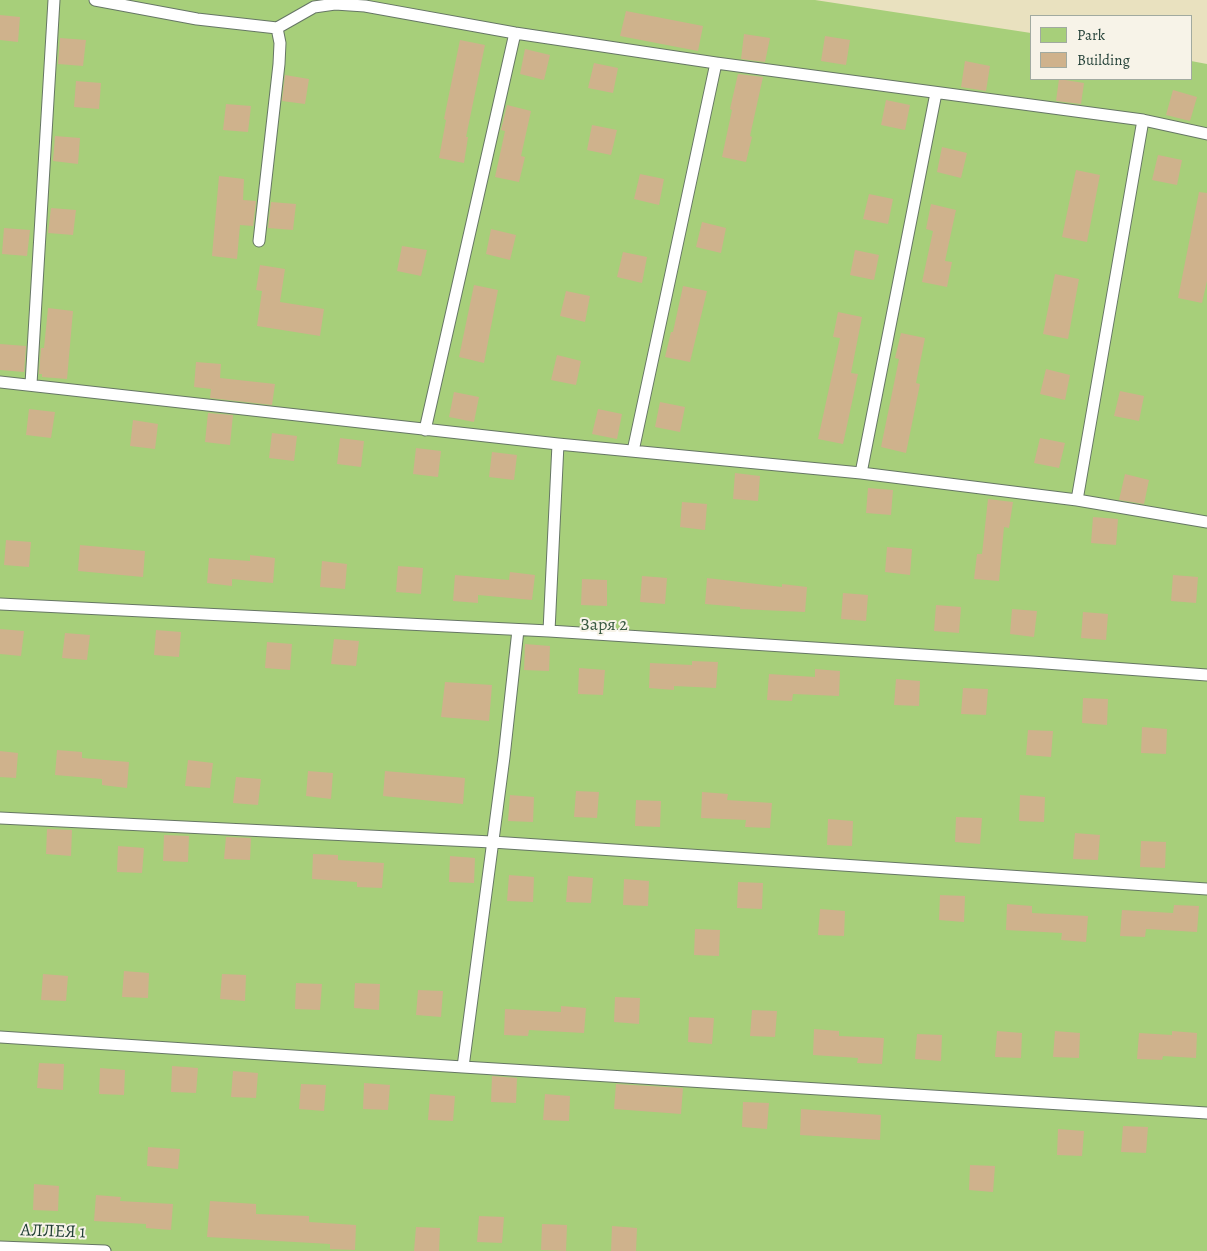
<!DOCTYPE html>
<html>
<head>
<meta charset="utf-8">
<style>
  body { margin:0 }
  #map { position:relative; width:1207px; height:1251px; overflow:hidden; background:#e9e1bf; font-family:Alegreya,serif }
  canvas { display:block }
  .legend { position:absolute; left:1030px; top:15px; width:162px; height:65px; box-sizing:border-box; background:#f7f3e8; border:1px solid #a1aaa0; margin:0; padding:6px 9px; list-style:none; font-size:15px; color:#1f3d34 }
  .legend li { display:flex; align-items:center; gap:10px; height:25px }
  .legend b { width:25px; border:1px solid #a1aaa0 }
</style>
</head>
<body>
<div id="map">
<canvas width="1207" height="1251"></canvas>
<ul class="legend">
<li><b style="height:14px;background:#a7cf7a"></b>Park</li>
<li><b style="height:14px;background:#cfb28c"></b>Building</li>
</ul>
</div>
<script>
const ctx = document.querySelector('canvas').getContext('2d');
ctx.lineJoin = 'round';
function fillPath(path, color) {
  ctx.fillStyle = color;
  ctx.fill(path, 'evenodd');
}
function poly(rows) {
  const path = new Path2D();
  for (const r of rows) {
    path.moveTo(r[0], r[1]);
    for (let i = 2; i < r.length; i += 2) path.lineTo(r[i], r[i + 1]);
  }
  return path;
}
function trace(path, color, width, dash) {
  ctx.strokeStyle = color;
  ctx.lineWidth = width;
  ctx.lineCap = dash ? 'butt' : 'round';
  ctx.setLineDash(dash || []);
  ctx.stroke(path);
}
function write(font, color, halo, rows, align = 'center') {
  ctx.font = font + ' Alegreya,serif';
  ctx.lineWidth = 4;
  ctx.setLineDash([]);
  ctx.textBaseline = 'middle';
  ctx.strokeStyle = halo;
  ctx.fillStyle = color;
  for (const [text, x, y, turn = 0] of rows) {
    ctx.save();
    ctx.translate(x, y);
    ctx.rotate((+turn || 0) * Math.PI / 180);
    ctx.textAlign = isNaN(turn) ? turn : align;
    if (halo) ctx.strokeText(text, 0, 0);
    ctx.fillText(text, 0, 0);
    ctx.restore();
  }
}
const green = poly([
  [0,0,815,0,1031,33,1031,79,1191,79,1191,61,1207,64,1207,1251,0,1251]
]);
const building = poly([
  [626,11,703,26,698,51,620,36],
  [0,15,20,17,18,42,0,40],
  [744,34,770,38,765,62,741,59],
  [825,36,850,40,846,65,821,61],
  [60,38,86,40,83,66,58,64],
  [460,40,485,45,466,137,468,137,464,163,439,158,446,120,444,119],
  [525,49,550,55,544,80,520,74],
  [965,61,990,66,986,91,961,87],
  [594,63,618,68,613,93,588,88],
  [738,74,763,77,750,136,752,137,746,162,722,157,732,110,730,109],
  [285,75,309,79,305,104,282,101],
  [1059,79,1084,83,1081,104,1056,101],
  [76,81,101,83,99,109,74,107],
  [1173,90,1197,97,1190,121,1166,115],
  [886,100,910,105,905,130,881,125],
  [226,104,251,106,248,132,223,130],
  [507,105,531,111,521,156,525,157,519,182,495,177,505,131,501,130],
  [592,125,617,130,611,155,587,150],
  [55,136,80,138,78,164,53,161],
  [942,147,967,153,961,178,937,172],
  [1158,155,1182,160,1177,185,1152,180],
  [1076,170,1100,175,1087,242,1062,237],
  [640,174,664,179,659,205,634,199],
  [219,176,244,179,243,200,256,201,253,226,240,225,237,259,212,256],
  [1199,192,1207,193,1207,281,1202,303,1178,298],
  [869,194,893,199,888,224,863,219],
  [271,202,296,204,293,230,268,228],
  [931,204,956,210,945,261,952,262,947,287,922,282,933,231,926,229],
  [51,208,76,210,73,235,48,233],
  [702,222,726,228,721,253,696,247],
  [4,228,30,230,27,256,2,254],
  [491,229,516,235,510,260,486,254],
  [402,246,427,250,421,276,397,271],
  [855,250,879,255,874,280,850,275],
  [623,252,647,257,642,283,617,277],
  [260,265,285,269,280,302,324,309,320,336,257,326,262,291,256,290],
  [1055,274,1079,279,1068,339,1043,334],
  [474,285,498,290,484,363,459,357],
  [683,286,707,291,690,362,665,357,671,332,673,332],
  [566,291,590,296,585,322,560,316],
  [48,308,73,311,67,379,42,377,42,374,39,374,41,348,44,348],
  [838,312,862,317,851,373,858,374,843,444,818,439,840,338,833,337],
  [901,333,925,338,916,383,920,384,906,453,881,447,899,359,895,358],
  [0,344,26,346,24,372,0,370],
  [557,355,581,361,576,385,551,380],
  [196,362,221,364,220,378,275,384,272,405,210,398,211,389,194,387],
  [1046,369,1070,375,1065,400,1040,394],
  [1120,391,1144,396,1139,421,1114,416],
  [454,392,479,397,474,422,449,417],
  [660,402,685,407,680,432,655,427],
  [29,409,55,412,51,438,26,435],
  [598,409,622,414,617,439,592,434],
  [208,413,233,415,230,445,205,442],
  [133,420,158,424,155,449,130,446],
  [272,433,297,436,294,461,269,458],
  [340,438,364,441,361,467,337,464],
  [1040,438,1065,443,1059,468,1034,463],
  [416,448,441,451,438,477,413,474],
  [492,452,517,455,514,480,489,477],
  [735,473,760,476,758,501,733,499],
  [1125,474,1149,480,1144,504,1119,500],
  [868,488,893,490,891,515,866,513],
  [988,499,1013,502,1009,528,1004,527,999,581,974,579,977,554,982,554],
  [682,502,707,504,705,530,680,527],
  [1093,517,1118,519,1116,545,1091,543],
  [6,540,31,542,29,567,4,565],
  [80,545,145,551,143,577,78,571],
  [887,547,912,549,910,575,885,572],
  [250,555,275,558,273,583,232,579,232,586,207,583,209,558,250,561],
  [322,561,347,564,345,589,320,587],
  [398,566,423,568,421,594,396,592],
  [510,572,535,575,532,600,478,595,478,603,453,601,455,575,509,580],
  [1173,575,1198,577,1196,603,1171,601],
  [642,576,667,578,665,604,640,602],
  [707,578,782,587,782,584,807,587,805,612,740,609,740,607,705,604],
  [582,579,607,580,607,606,581,605],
  [843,593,868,595,866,621,841,619],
  [936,605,961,607,959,633,934,631],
  [1012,609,1037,611,1034,637,1010,634],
  [1083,612,1108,614,1106,640,1081,638],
  [0,629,24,631,21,656,0,654],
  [156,630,181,632,179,657,154,655],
  [65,633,90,635,87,660,62,658],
  [334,639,359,641,356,666,331,664],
  [267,642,292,644,290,670,265,668],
  [525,644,550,646,549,671,524,670],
  [692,661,718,662,716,688,674,686,674,690,649,688,650,663,692,665],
  [579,668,605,670,603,695,578,694],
  [815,669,840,671,839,696,793,694,792,701,767,700,769,674,815,677],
  [896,679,920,681,919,706,894,705],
  [445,682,492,685,489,721,441,717],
  [963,688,988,689,986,715,961,714],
  [1083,698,1108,699,1107,725,1082,723],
  [1142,727,1167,729,1166,754,1141,753],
  [1028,730,1053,731,1051,757,1026,755],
  [57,750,82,752,82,758,129,762,127,788,102,785,102,779,55,775],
  [0,751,18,753,16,778,0,777],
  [188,760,213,763,210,788,185,786],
  [308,771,333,773,331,799,306,796],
  [385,771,465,778,463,804,383,796],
  [236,777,261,779,258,805,233,803],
  [576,791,599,792,597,818,574,817],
  [702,792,728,794,727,800,772,803,770,828,745,827,746,820,701,818],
  [510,795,534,797,533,822,508,821],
  [1020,795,1045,797,1044,822,1019,821],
  [636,800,661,801,660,827,635,826],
  [956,817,982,818,980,844,955,842],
  [828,819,853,821,852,846,827,845],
  [47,829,72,830,71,856,46,854],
  [1075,833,1100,835,1098,860,1073,859],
  [164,835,189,836,188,862,163,861],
  [226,837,251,838,250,860,224,859],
  [1141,841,1166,842,1165,868,1140,867],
  [118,846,144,848,142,873,117,872],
  [313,854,338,855,338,860,384,863,382,888,357,887,357,882,312,879],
  [450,856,475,858,474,883,449,882],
  [509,875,534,877,533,902,507,901],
  [568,876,593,878,591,903,566,902],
  [624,879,649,881,648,906,623,905],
  [738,882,763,883,762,909,737,908],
  [940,895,965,896,964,922,939,920],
  [1007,904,1032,906,1032,913,1088,916,1086,942,1061,940,1062,933,1006,930],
  [1174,905,1199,906,1197,932,1146,929,1145,937,1120,936,1122,910,1173,913],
  [820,909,845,911,844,936,818,935],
  [695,929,720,930,719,956,694,955],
  [124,971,149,973,148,998,122,997],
  [43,974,68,976,66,1001,41,1000],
  [222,974,246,975,245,1001,220,999],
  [296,983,322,984,320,1010,295,1009],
  [355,983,380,984,379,1010,354,1008],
  [418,990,443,991,441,1017,416,1015],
  [615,997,640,998,639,1024,614,1022],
  [561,1006,586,1008,584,1033,529,1030,528,1036,504,1035,505,1009,561,1012],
  [752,1010,777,1011,775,1037,750,1036],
  [689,1017,714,1018,712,1044,688,1042],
  [814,1029,839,1031,839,1036,884,1038,882,1064,857,1063,858,1058,813,1055],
  [997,1031,1022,1033,1021,1058,995,1057],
  [1055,1031,1080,1033,1079,1058,1053,1057],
  [1172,1031,1197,1033,1196,1058,1163,1056,1162,1060,1137,1059,1139,1033,1172,1035],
  [917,1034,942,1035,941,1061,915,1059],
  [39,1063,64,1064,63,1090,37,1088],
  [172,1066,198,1068,196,1093,171,1092],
  [100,1068,125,1070,124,1095,99,1094],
  [233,1071,258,1073,256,1098,231,1097],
  [492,1076,517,1078,516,1103,491,1102],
  [364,1083,390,1085,388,1110,363,1109],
  [301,1084,326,1085,324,1111,299,1109],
  [616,1084,683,1088,681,1114,614,1109],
  [430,1094,455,1096,453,1121,428,1120],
  [545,1094,570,1096,569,1121,543,1120],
  [743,1102,769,1103,767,1129,742,1127],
  [801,1109,881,1115,880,1140,800,1135],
  [1123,1126,1148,1127,1146,1153,1121,1152],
  [1058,1129,1084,1131,1082,1156,1057,1155],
  [148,1147,180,1149,178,1169,147,1166],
  [970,1165,995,1166,993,1192,969,1190],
  [34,1184,59,1186,58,1211,33,1210],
  [96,1195,121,1197,120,1201,173,1204,171,1230,146,1228,146,1224,94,1221],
  [210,1201,256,1204,256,1214,309,1216,309,1222,356,1225,355,1250,330,1249,330,1244,207,1237],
  [479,1216,504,1217,502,1243,477,1242],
  [542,1224,567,1225,566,1251,541,1250],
  [612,1226,637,1228,636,1251,611,1251],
  [416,1227,440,1228,439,1251,414,1251]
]);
const service = poly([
  [95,0,197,19,277,28,314,7,335,4,365,6,515,33,716,63,1143,120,1207,134],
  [259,241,279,64,280,43,277,28],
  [0,382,558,444,861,473,1077,500,1207,522],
  [31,384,54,0],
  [425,430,515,33],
  [633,451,716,63],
  [861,473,936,93],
  [1077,500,1143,120],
  [0,604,549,631,1032,662,1207,675],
  [549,631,558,444],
  [0,818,492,842,1207,889],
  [0,1037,463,1067,1207,1113],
  [463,1067,504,757,518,630],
  [0,1247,105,1251]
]);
const parkNames = [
  ["Заря 2",604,626]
];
const streetNames = [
  ["АЛЛЕЯ 1",53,1232,2]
];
fillPath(green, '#a7cf7a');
fillPath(building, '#cfb28c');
trace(service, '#667665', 13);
trace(service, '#fff', 11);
write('18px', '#3a5a42', '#f7f3e8', parkNames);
write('18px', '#1f3d34', '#f7f3e8', streetNames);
</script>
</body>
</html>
